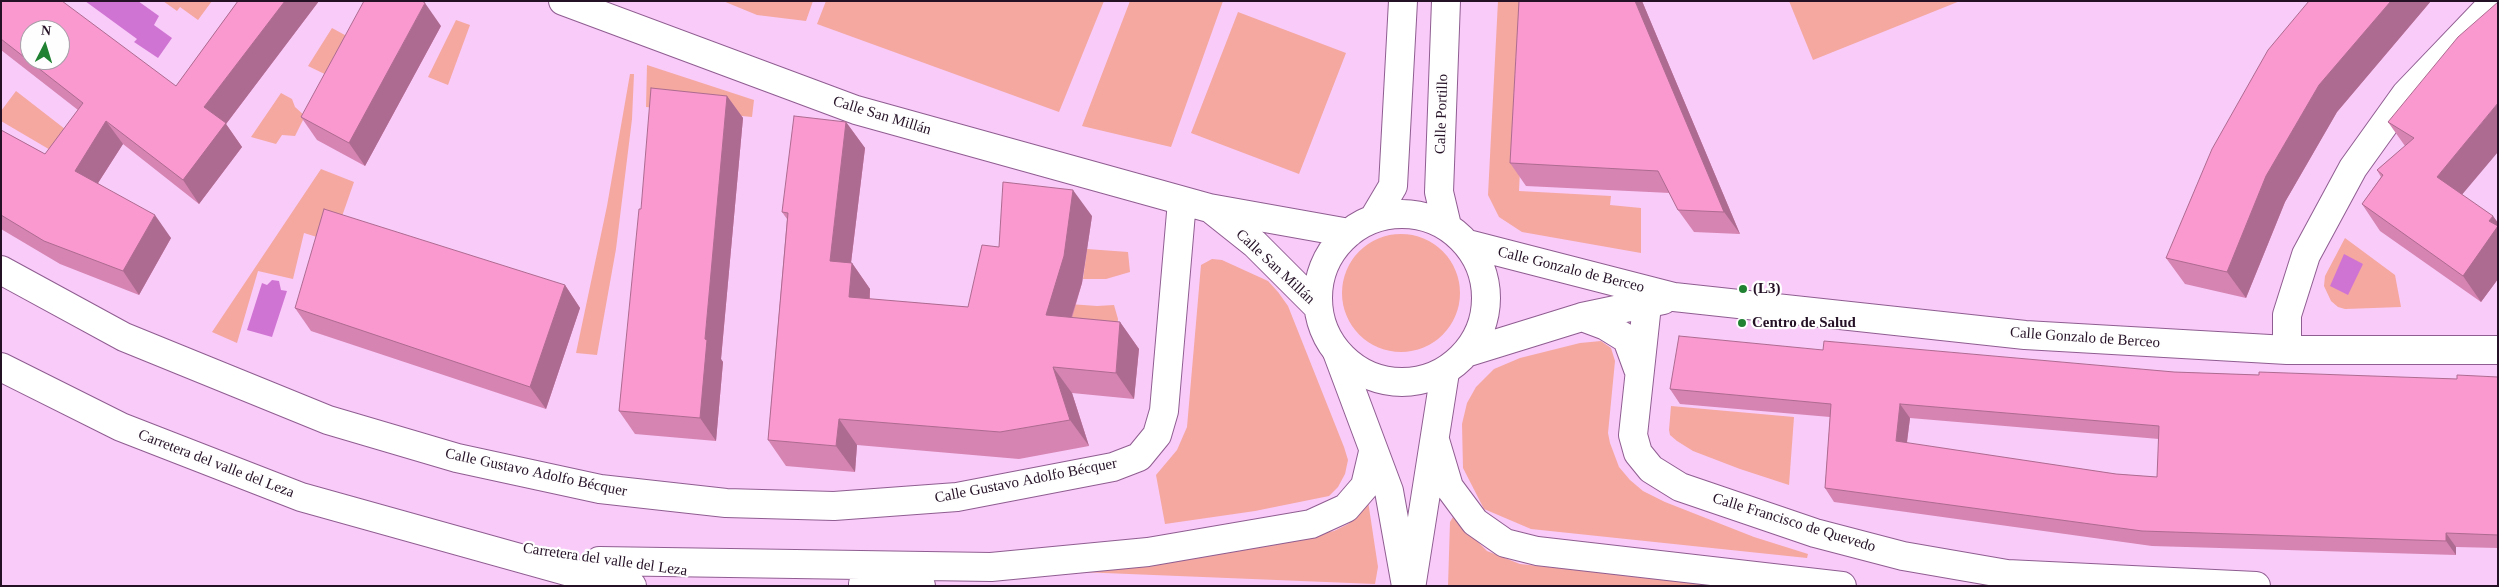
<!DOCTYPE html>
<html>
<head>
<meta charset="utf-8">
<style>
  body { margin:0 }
  #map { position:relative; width:2499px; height:587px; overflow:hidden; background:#f9cbf9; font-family:Georgia,serif }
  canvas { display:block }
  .frame { position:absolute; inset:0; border:2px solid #251126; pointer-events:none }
  .north { position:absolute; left:20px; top:20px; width:50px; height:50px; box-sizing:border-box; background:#fefefe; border:1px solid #a79fa8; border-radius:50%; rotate:5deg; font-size:14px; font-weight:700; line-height:20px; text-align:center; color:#251126 }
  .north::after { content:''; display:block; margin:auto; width:18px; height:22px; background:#218132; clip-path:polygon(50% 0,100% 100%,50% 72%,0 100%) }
</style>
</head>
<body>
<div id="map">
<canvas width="2499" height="587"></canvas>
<div class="frame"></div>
<div class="north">N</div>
</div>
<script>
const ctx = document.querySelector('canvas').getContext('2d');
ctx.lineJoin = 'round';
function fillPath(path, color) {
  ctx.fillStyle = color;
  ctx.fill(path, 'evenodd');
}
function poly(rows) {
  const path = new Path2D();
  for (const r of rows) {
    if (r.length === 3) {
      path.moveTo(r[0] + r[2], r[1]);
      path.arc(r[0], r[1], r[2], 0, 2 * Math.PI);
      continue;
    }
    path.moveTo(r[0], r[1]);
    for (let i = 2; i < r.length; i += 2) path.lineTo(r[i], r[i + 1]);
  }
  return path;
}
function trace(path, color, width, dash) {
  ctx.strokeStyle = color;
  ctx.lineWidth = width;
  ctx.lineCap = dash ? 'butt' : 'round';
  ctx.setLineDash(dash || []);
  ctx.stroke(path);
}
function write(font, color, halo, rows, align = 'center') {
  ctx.font = font + ' Georgia,serif';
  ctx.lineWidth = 4.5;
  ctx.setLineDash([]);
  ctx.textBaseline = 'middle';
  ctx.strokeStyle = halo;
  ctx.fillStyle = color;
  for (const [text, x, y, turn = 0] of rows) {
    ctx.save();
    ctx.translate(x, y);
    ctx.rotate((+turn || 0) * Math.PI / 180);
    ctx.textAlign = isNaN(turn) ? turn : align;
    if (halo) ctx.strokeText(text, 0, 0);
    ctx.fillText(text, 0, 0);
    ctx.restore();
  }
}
const green = poly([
  [163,1,212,1,198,20,180,7,177,11],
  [723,1,813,1,806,21,757,15],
  [826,1,1104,1,1059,112,817,24],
  [1130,1,1223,1,1171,147,1082,126],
  [1498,1,1528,1,1519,191,1611,196,1610,205,1641,208,1641,253,1522,232,1499,217,1488,195],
  [1789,1,1960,1,1813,60],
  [1238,12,1346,53,1299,174,1191,133],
  [456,20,470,25,448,85,428,77],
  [332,28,354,40,335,79,308,66],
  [647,65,754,100,752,117,646,107],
  [630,74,634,74,632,119,616,249,597,355,576,353,607,206],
  [16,91,83,143,69,161,1,121,1,111],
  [281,93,292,99,295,107,305,116,295,136,282,135,276,144,251,137],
  [321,169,354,182,333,242,304,233,293,279,258,271,237,343,212,332],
  [1401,293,59],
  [2345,238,2395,275,2401,307,2345,309,2338,307,2331,301,2324,286,2325,276],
  [1087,249,1128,252,1130,272,1106,279,1083,279],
  [1212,259,1222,260,1268,281,1278,292,1288,306,1344,447,1348,460,1345,474,1338,487,1329,496,1255,511,1165,524,1156,475,1177,450,1187,427,1201,265],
  [987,298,1097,306,1114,305,1118,319,1117,331],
  [1601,341,1611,348,1615,361,1608,433,1610,443,1619,467,1630,480,1643,491,1665,502,1754,537,1808,554,1807,558,1531,529,1484,509,1463,468,1462,424,1467,403,1476,387,1494,369,1520,358,1580,343],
  [1671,406,1794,417,1789,485,1740,469,1693,451,1677,441,1670,435,1669,430],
  [1368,501,1378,567,1375,584,1080,572,1243,548,1334,531,1348,524,1359,515],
  [1453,517,1487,551,1520,564,1729,586,1448,586,1450,522]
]);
const water = poly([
  [85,1,138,1,159,16,154,25,172,38,158,58,134,42,137,39],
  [2344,254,2363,264,2348,295,2330,286],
  [272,280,279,281,281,290,287,291,272,337,247,330,262,283,267,285]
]);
const street = poly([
  [563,1,856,110,1209,208,1349,233],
  [1446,1,1439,192,1447,226],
  [1211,209,1255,244,1318,307],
  [1402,298,84],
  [1374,218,1393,186,1403,1],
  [1468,244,1674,297,2025,335,2287,350,2498,350],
  [1,270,124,337,328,420,457,458,600,489,726,503,834,506,957,497,1113,467,1139,457,1157,435,1164,411,1182,201],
  [1647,305,1633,435,1638,453,1651,469,1680,487,1815,533,1903,556,2007,574,2256,586],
  [1582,317,1606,326,1627,339,1638,369],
  [2287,350,2287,315,2306,255,2353,168,2406,94,2495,1],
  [1469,352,1582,317,1663,300]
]);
const secondary = poly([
  [1337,352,1389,491,1406,586],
  [1,367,121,427,301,497,602,581,632,586],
  [1435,440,1449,487,1475,522,1505,543,1537,551,1842,586],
  [599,561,991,567,1148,552,1311,524,1346,508,1365,486,1373,452],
  [1412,582,1445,372],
  [863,584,921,586]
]);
const wall = poly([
  [1,1,176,86,238,1,319,1,226,124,242,147,199,204,123,144,98,183,171,238,139,295,60,264,1,229,1,130,45,154,78,110,1,50],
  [1642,1,1740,234,1694,232,1678,210,1670,193,1526,186,1510,163],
  [2309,1,2431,1,2337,112,2285,202,2246,298,2185,284,2166,258],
  [2498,2,2462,195,2493,216,2498,223,2498,279,2481,302,2380,231,2362,204,2381,177,2377,170,2405,146,2388,122],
  [441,26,365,166,317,140,301,117],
  [727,96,743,118,721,359,723,362,716,441,635,434,619,411,641,209],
  [846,122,865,148,851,263,852,263,870,289,870,299,968,307,999,247,1092,216,1082,283,1072,318,1120,322,1139,349,1134,399,1072,393,1089,446,1019,459,857,445,855,472,786,466,768,440,787,219,782,212],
  [565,285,580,308,546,409,311,331,295,308],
  [1823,350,2174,372,2259,375,2457,379,2498,377,2498,548,2456,547,2456,555,2152,546,1834,502,1825,488,1830,417,1680,404,1670,389],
  [1910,418,2159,439,2157,477,2116,474,1907,443]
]);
const shadedWall = poly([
  [285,1,319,1,226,124,242,147,199,204,183,180,204,107],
  [1635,1,1642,1,1740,234,1724,212],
  [2391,1,2431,1,2337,112,2285,202,2246,298,2227,272,2266,176,2319,85],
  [425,3,441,26,365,166,349,143],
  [727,96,743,118,721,359,723,362,716,441,700,418,705,339],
  [2498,103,2498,152,2455,203,2437,177],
  [106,121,123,144,91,194,75,171],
  [846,122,865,148,848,287,830,261],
  [1073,190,1092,216,1082,283,1064,341,1046,315],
  [155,215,171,238,139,295,123,271],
  [2493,216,2498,223,2498,279,2481,302,2463,276,2489,221],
  [852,263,870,289,868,323,849,297],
  [565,285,580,308,546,409,530,387],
  [1120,322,1139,349,1134,399,1116,373],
  [1053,367,1072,393,1089,446,1070,420],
  [1900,404,1910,418,1905,456,1896,441],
  [839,419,857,445,855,472,836,446],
  [2446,533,2456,547,2456,555,2446,541]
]);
const building = poly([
  [1,1,62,1,176,86,238,1,285,1,204,107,226,123,183,180,106,121,75,171,155,215,123,271,44,241,1,215,1,130,45,154,83,103,1,39,1,1],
  [30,30,60,30,60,60,30,60,30,30],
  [364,1,422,1,425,3,349,143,301,117,364,1],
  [1519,1,1635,1,1724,212,1678,210,1658,171,1510,163,1519,1],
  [2309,1,2391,1,2319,85,2266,176,2227,272,2166,258,2212,149,2268,50,2309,1],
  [2498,2,2498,103,2437,177,2493,216,2489,221,2498,226,2463,276,2362,204,2383,175,2377,170,2414,138,2388,122,2458,37,2498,2],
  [651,88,727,96,705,339,707,340,700,418,619,411,639,209,641,209,651,88],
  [794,116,846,122,830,261,852,263,849,297,968,307,982,245,999,247,1003,182,1073,190,1064,256,1046,315,1120,322,1116,373,1053,367,1070,420,1000,432,839,419,836,446,768,440,788,213,782,212,794,116],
  [324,209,565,285,530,387,295,308,324,209],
  [1679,336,1823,350,1824,341,2174,372,2259,375,2259,372,2457,379,2457,375,2498,377,2498,535,2446,533,2446,541,2142,531,1825,488,1831,404,1670,389,1679,336],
  [1900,404,2159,426,2157,477,2116,474,1896,441,1900,404]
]);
const markers = [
  [1743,289,5,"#218132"],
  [1742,323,5,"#218132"]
];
const streetNames = [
  ["Calle Portillo",1442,114,-88],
  ["Calle San Millán",882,116,17],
  ["Calle San Millán",1275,267,43],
  ["Calle Gonzalo de Berceo",1571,270,14],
  ["Calle Gonzalo de Berceo",2085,338,4],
  ["Carretera del valle del Leza",216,464,21],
  ["Calle Gustavo Adolfo Bécquer",536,473,12],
  ["Calle Gustavo Adolfo Bécquer",1026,481,-11],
  ["Calle Francisco de Quevedo",1794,523,17],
  ["Carretera del valle del Leza",605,560,8]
];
const poiNames = [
  ["(L3)",1753,289],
  ["Centro de Salud",1752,323]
];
fillPath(green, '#f4a8a0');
fillPath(water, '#d074d3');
trace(street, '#8f5d91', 30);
trace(secondary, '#8f5d91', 30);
trace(street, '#fff', 28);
trace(secondary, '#fff', 28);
fillPath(wall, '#d684b2');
fillPath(shadedWall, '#ae6b91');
fillPath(building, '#f999cf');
trace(building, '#ae6b91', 1);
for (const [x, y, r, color] of markers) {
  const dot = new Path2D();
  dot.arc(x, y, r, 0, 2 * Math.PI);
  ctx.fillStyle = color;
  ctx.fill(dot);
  trace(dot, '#fefefe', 2);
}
write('15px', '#251126', '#fefefe', streetNames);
write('bold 15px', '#251126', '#fefefe', poiNames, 'left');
</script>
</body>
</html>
